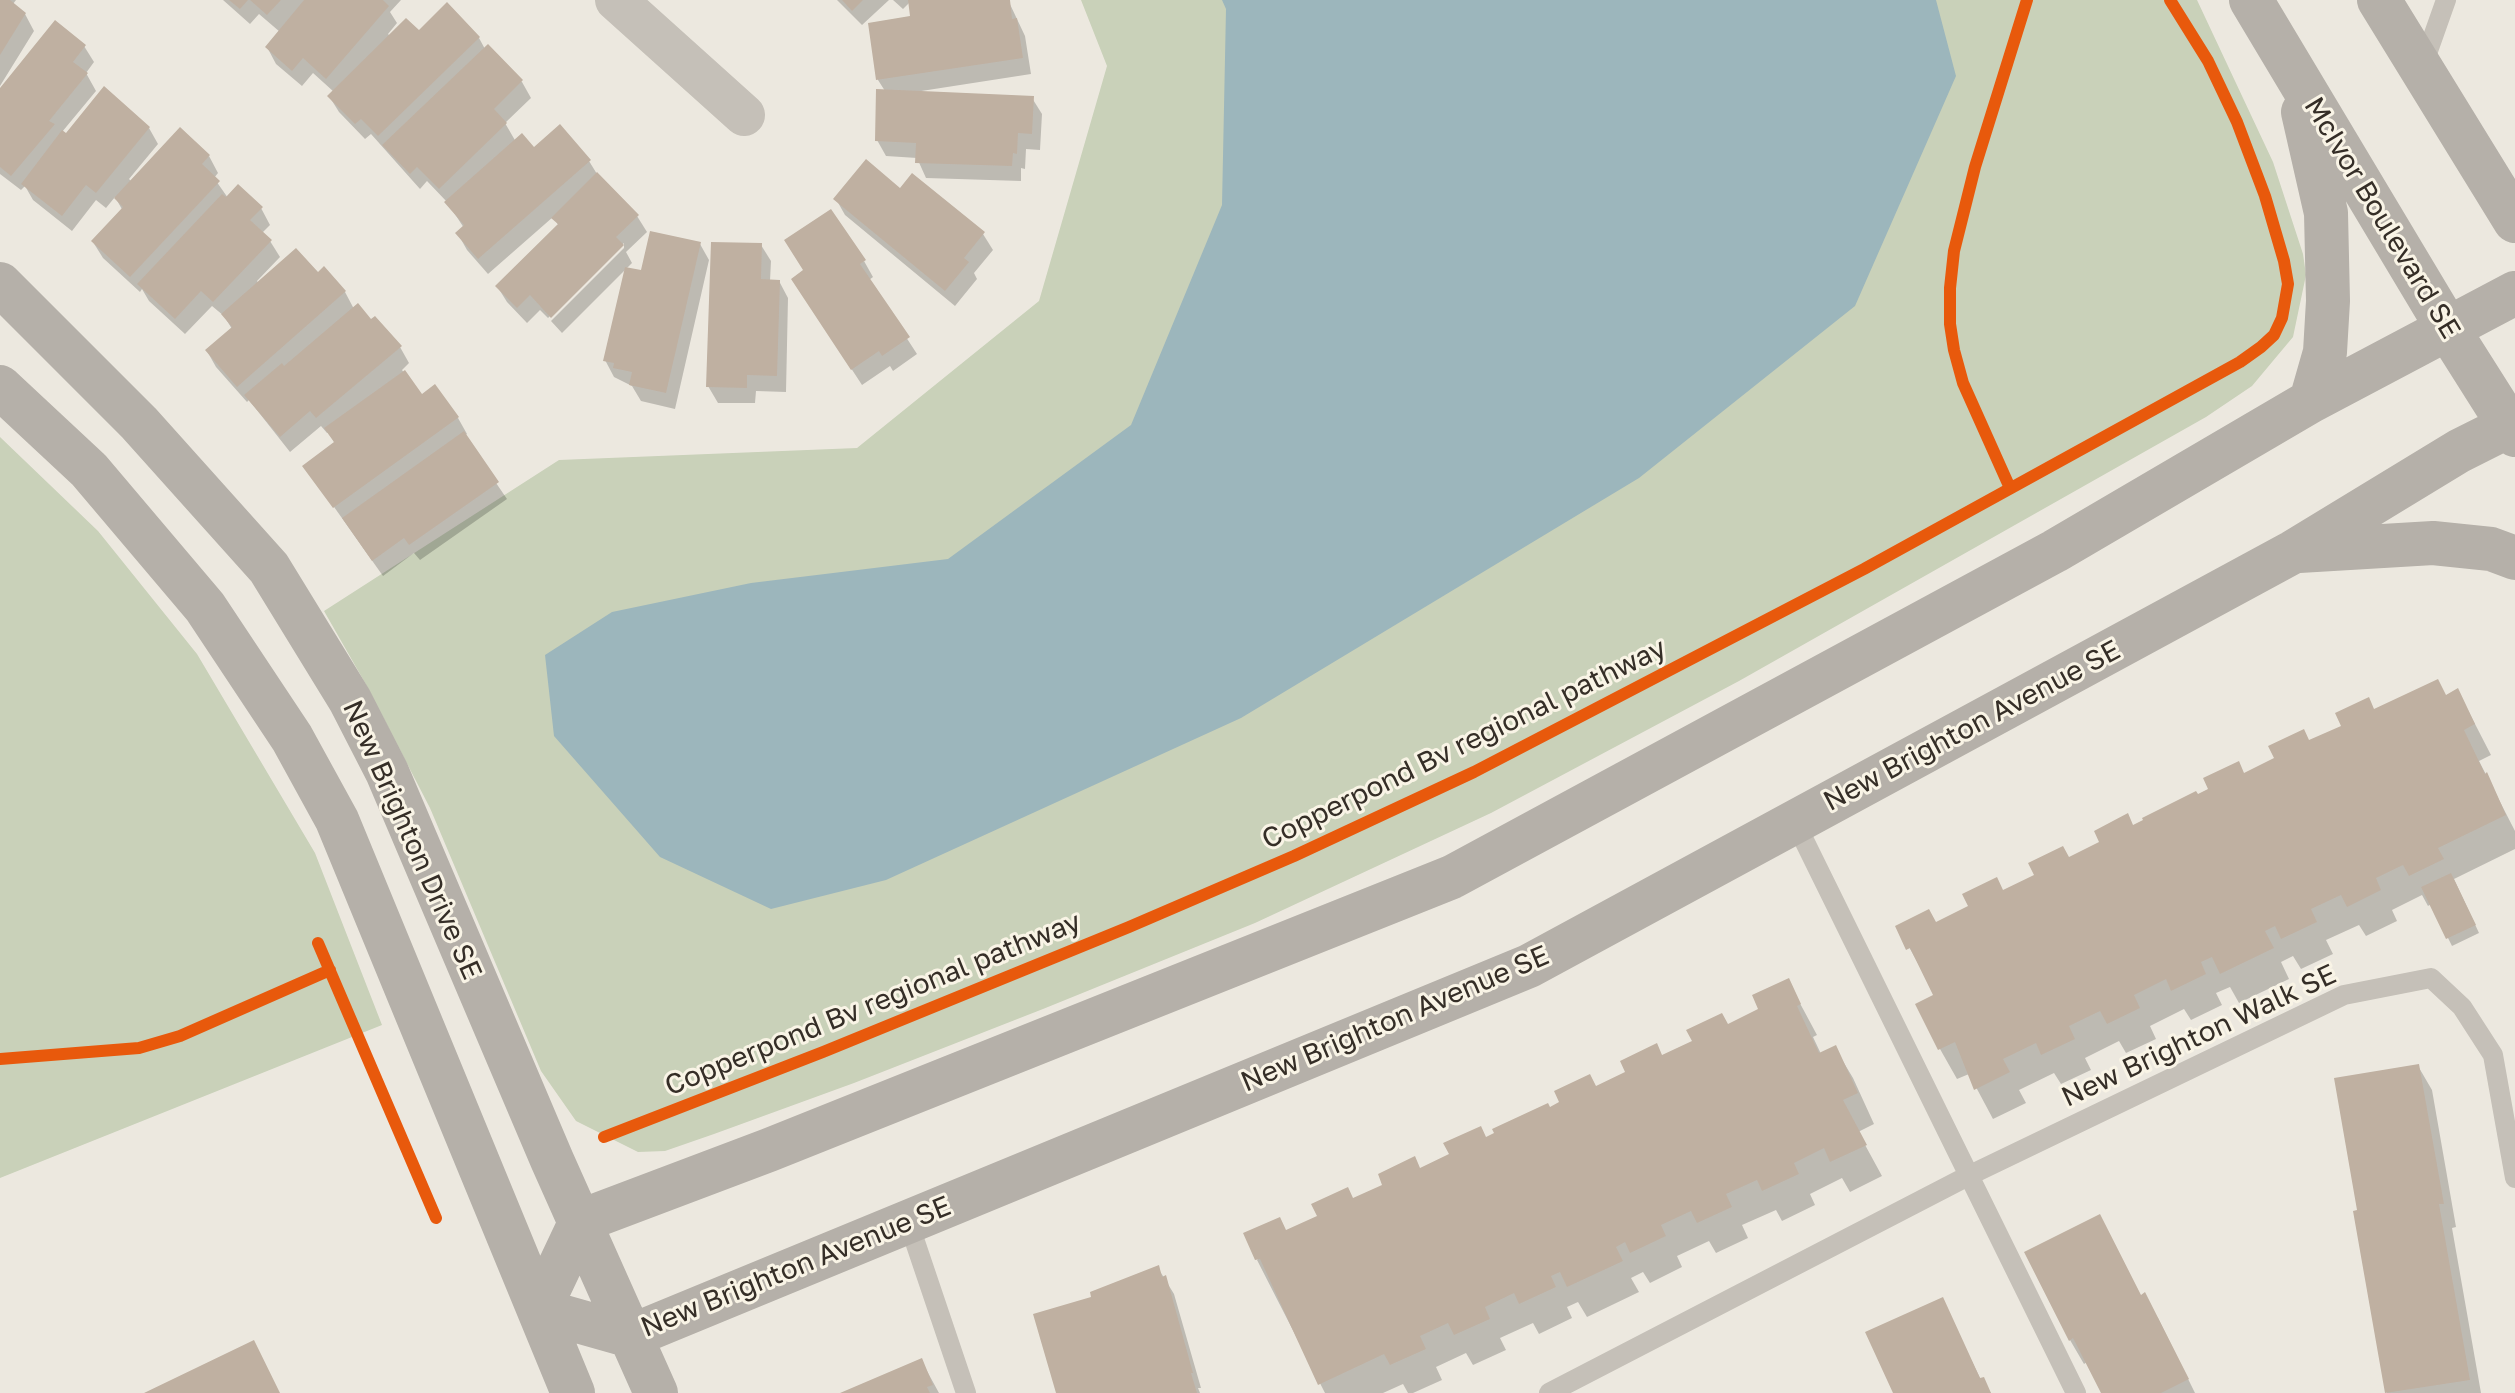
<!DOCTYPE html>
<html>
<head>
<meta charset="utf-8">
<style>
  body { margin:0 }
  canvas { display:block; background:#ece8df }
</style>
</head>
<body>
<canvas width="2515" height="1393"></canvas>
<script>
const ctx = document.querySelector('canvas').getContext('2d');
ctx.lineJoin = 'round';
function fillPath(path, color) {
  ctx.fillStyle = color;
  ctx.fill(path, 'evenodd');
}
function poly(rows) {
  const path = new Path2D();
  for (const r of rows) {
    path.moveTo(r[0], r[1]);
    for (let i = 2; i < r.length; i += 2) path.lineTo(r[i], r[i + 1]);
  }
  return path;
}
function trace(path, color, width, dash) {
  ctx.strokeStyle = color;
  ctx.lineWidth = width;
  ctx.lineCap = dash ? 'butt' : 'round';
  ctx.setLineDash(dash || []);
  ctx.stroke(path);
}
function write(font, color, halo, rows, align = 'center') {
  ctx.font = font + ' "Golos Text",sans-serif';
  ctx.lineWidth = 6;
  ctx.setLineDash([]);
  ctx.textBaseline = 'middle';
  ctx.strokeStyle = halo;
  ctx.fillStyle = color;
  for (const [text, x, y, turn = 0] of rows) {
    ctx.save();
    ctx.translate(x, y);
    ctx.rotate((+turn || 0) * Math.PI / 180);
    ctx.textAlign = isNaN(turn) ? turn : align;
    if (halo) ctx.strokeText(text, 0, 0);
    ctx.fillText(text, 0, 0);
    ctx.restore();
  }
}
const green = poly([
  [1081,0,2197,0,2273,162,2303,254,2306,275,2293,337,2252,386,2206,417,1739,681,1491,813,1255,923,1043,1009,854,1083,714,1134,665,1151,638,1152,576,1121,541,1071,430,808,368,688,324,611,559,460,857,448,1039,301,1107,66],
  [0,437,98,531,197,654,315,853,382,1025,0,1178]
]);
const water = poly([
  [1222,0,1936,0,1956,76,1855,306,1639,478,1241,718,886,880,771,909,660,857,554,736,545,655,612,612,751,583,948,559,1131,425,1222,205,1226,9]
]);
const shadow = poly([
  [0,0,16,0,13,4,25,14,34,31,0,86],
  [223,0,401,0,390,12,397,23,388,34,390,36,419,33,479,38,485,49,488,47,522,82,531,98,505,123,516,142,534,150,589,161,597,174,637,216,647,232,626,252,632,263,562,333,551,321,624,248,624,243,548,318,540,310,527,323,507,302,497,286,559,226,553,217,488,274,467,250,458,234,464,228,447,202,427,181,420,189,371,134,365,139,339,112,329,96,334,92,313,73,302,86,276,64,267,47,280,32,259,14,250,24],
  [837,0,889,0,862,25],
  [893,0,1008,0,1025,36,1031,74,915,92,1032,98,1042,114,1040,150,1026,149,1025,169,1021,168,1021,181,926,178,917,158,886,156,877,140,885,91,878,80,870,24,913,18,910,2,903,9],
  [84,46,94,62,86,73,96,91,62,132,67,136,149,128,158,144,129,179,132,182,209,156,218,173,214,178,228,198,261,208,270,225,262,233,270,241,280,257,257,281,259,284,317,275,345,292,354,309,400,347,409,363,402,370,421,397,458,418,467,434,464,436,507,499,420,560,414,553,383,576,305,466,335,444,329,432,327,433,321,426,290,452,249,400,247,402,216,367,207,351,232,329,224,316,212,306,185,334,149,301,142,289,140,292,103,258,93,242,123,211,115,197,106,208,96,200,72,231,33,200,25,186,21,190,0,174,0,91],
  [900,191,983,234,993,250,974,273,977,279,955,306,845,215,836,199],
  [700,244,709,260,675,409,641,401,632,386,614,377,605,360,642,272],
  [761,245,771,261,770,281,779,281,788,298,786,392,756,391,755,403,718,403,708,386],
  [864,261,873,277,869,280,917,354,893,371,890,366,862,385,803,295],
  [2458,691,2491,755,2479,761,2515,831,2515,849,2454,879,2479,933,2452,946,2431,904,2428,906,2422,895,2392,910,2397,921,2366,936,2359,925,2326,940,2333,954,2301,969,2293,956,2281,962,2289,979,2239,1003,2230,987,2216,993,2222,1005,2191,1020,2184,1009,2150,1026,2156,1039,2126,1053,2119,1041,2085,1058,2091,1070,2061,1084,2054,1073,2019,1090,2026,1103,1993,1119,1969,1074,1957,1079,1940,1049,1936,996,1898,927,1936,924,2374,712,2447,697],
  [1788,981,1817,1035,1813,1037,1821,1054,1835,1048,1853,1078,1874,1124,1858,1132,1882,1176,1850,1192,1842,1178,1810,1194,1815,1205,1782,1221,1776,1210,1742,1225,1748,1238,1716,1253,1709,1241,1677,1256,1682,1267,1650,1283,1643,1272,1631,1278,1639,1292,1587,1317,1578,1302,1567,1307,1572,1318,1539,1334,1533,1323,1500,1338,1506,1350,1473,1365,1466,1353,1436,1367,1442,1380,1413,1393,1408,1393,1403,1384,1383,1393,1325,1393,1257,1260,1286,1232,1761,1010],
  [2418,1066,2432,1090,2456,1227,2452,1228,2481,1393,2387,1393,2355,1212,2360,1212],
  [2027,1253,2142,1297,2158,1318,2195,1393,2103,1393,2087,1362,2084,1364,2070,1340],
  [1158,1268,1174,1294,1201,1388,1198,1388,1200,1393,1058,1393,1094,1298],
  [1942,1300,1981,1380,1991,1393,1895,1393],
  [921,1360,939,1393,845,1393]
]);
const building = poly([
  [0,0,10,0,26,13,0,55],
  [229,0,248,0,240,9],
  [250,0,281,0,267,15],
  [304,0,383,0,389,6,326,79,303,58,292,71,265,47],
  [842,0,863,0,852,11],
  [908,0,1010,0,1012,19,1017,18,1023,58,876,80,868,23,910,16],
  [447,2,480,37,378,136,361,119,355,124,327,96,406,18,419,30],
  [55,20,86,45,73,62,88,73,49,121,55,124,11,176,0,167,0,88],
  [488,44,523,80,494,109,507,123,439,189,417,167,410,174,382,145],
  [104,86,150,127,96,193,86,185,62,216,21,184,62,130,66,133],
  [876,89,1034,96,1032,134,1018,133,1017,154,1013,153,1012,166,915,163,916,143,875,141],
  [560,124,591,160,478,259,455,233,464,225,444,202,522,133,534,147],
  [180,127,210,155,202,164,220,181,130,277,91,241,123,207,114,198],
  [866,159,900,188,912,173,985,232,964,258,969,262,945,291,833,199],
  [597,172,639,215,616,237,624,245,551,318,530,295,517,308,495,286,558,224,551,218],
  [238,184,263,207,250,220,272,240,213,302,201,291,175,319,137,284,222,194,226,197],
  [831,209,866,260,860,264,910,337,882,356,879,351,851,370,791,279,803,270,784,240],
  [650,231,701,242,666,393,629,385,632,372,613,368,614,363,603,361,625,267,641,270],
  [711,242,762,243,761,279,780,280,777,376,747,375,747,388,706,387],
  [296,248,318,272,324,266,346,291,237,387,205,350,232,327,221,314],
  [358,303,371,319,375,316,402,346,316,418,310,411,280,437,244,395,282,363,284,366],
  [405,370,422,394,435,384,459,417,333,508,302,466,334,442,324,428],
  [464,431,499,482,409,545,404,538,372,561,342,518],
  [2438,679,2446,695,2458,688,2475,724,2464,730,2485,774,2487,772,2506,815,2438,848,2444,859,2409,876,2403,865,2376,878,2381,890,2347,907,2341,895,2311,909,2317,922,2281,939,2275,926,2265,931,2274,948,2220,974,2212,957,2201,962,2206,974,2171,991,2166,979,2134,995,2140,1008,2107,1024,2100,1011,2069,1026,2075,1039,2041,1055,2036,1043,2003,1059,2010,1072,1974,1090,1955,1042,1938,1050,1915,1004,1933,995,1910,948,1906,950,1895,926,1929,909,1936,922,1968,906,1962,894,1997,877,2003,890,2034,875,2028,863,2063,846,2069,857,2099,842,2094,831,2128,813,2133,825,2143,820,2142,818,2196,791,2198,794,2208,789,2203,778,2239,761,2244,773,2274,758,2268,746,2304,729,2309,740,2341,726,2335,713,2369,697,2374,709],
  [2451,873,2476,925,2446,939,2421,887],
  [1789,978,1801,1004,1797,1006,1819,1053,1836,1045,1858,1093,1843,1100,1867,1145,1830,1162,1824,1148,1794,1163,1799,1174,1762,1191,1757,1180,1726,1194,1732,1207,1697,1223,1691,1211,1661,1225,1666,1236,1630,1253,1625,1242,1616,1247,1623,1261,1567,1287,1560,1272,1551,1276,1556,1287,1519,1304,1514,1293,1485,1307,1490,1319,1454,1335,1448,1323,1420,1336,1426,1349,1390,1365,1384,1354,1318,1385,1260,1259,1255,1260,1243,1233,1280,1217,1286,1230,1317,1216,1311,1204,1348,1187,1353,1198,1382,1185,1378,1174,1415,1156,1420,1168,1449,1154,1443,1143,1481,1126,1486,1137,1494,1133,1492,1129,1548,1103,1550,1107,1559,1102,1554,1091,1590,1074,1596,1086,1625,1072,1620,1061,1657,1043,1662,1055,1692,1041,1686,1030,1722,1013,1728,1024,1758,1009,1752,995],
  [2419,1064,2444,1204,2439,1204,2470,1380,2385,1393,2353,1211,2357,1210,2334,1078],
  [2100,1214,2141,1295,2145,1292,2189,1379,2161,1393,2101,1393,2073,1338,2069,1341,2024,1252],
  [1159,1265,1162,1277,1166,1275,1193,1373,1191,1373,1197,1393,1056,1393,1033,1314,1091,1297,1090,1292],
  [1943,1297,1980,1378,1984,1377,1991,1393,1893,1393,1865,1332],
  [254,1340,280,1393,144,1393],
  [922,1358,933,1385,927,1387,930,1393,840,1393]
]);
const lane = poly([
  [2423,65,2446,0],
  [1795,822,2076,1393],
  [908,1221,966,1393],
  [1549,1393,1968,1176,2344,995,2431,978,2462,1007,2493,1055,2515,1178]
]);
const street = poly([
  [616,0,744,115]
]);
const secondary = poly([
  [2251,0,2448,329,2515,435],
  [2379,0,2515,221],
  [2303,112,2326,213,2328,301,2325,352,2311,401],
  [0,284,139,423,269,568,350,700,387,772,552,1160,656,1393],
  [0,387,89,470,205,607,292,738,337,820,573,1393],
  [2299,551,2433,543,2491,549,2515,558],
  [539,1310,581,1221,769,1150,1452,877,2055,551,2311,401,2515,293],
  [539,1310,631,1336,1529,966,2293,552,2459,451,2515,423]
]);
const cycleway = poly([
  [2010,488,1963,383,1954,350,1950,324,1950,288,1954,251,1975,167,2027,0],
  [318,943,436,1218],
  [0,1059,139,1048,180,1036,330,970],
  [604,1137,823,1052,1129,927,1294,856,1474,772,1864,569,2240,362,2261,347,2274,335,2282,318,2288,284,2284,261,2265,196,2237,122,2208,61,2170,0]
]);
const streetNames = [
  ["McIvor Boulevard SE",2382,218,59],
  ["New Brighton Avenue SE",1972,726,-28],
  ["Copperpond Bv regional pathway",1464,744,-26],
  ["New Brighton Drive SE",412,840,66],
  ["Copperpond Bv regional pathway",873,1004,-22],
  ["New Brighton Avenue SE",1395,1019,-23],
  ["New Brighton Walk SE",2199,1036,-25],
  ["New Brighton Avenue SE",796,1267,-22]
];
fillPath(green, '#c9d1b9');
fillPath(water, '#9cb6bc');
fillPath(shadow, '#0003');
fillPath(building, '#bfb0a1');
trace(lane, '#c5c0b8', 20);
trace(street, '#c5c0b8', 42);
trace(secondary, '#b5b0a9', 44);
trace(cycleway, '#e8590c', 12);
write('28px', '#352e27', '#f9f4e6', streetNames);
</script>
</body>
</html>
